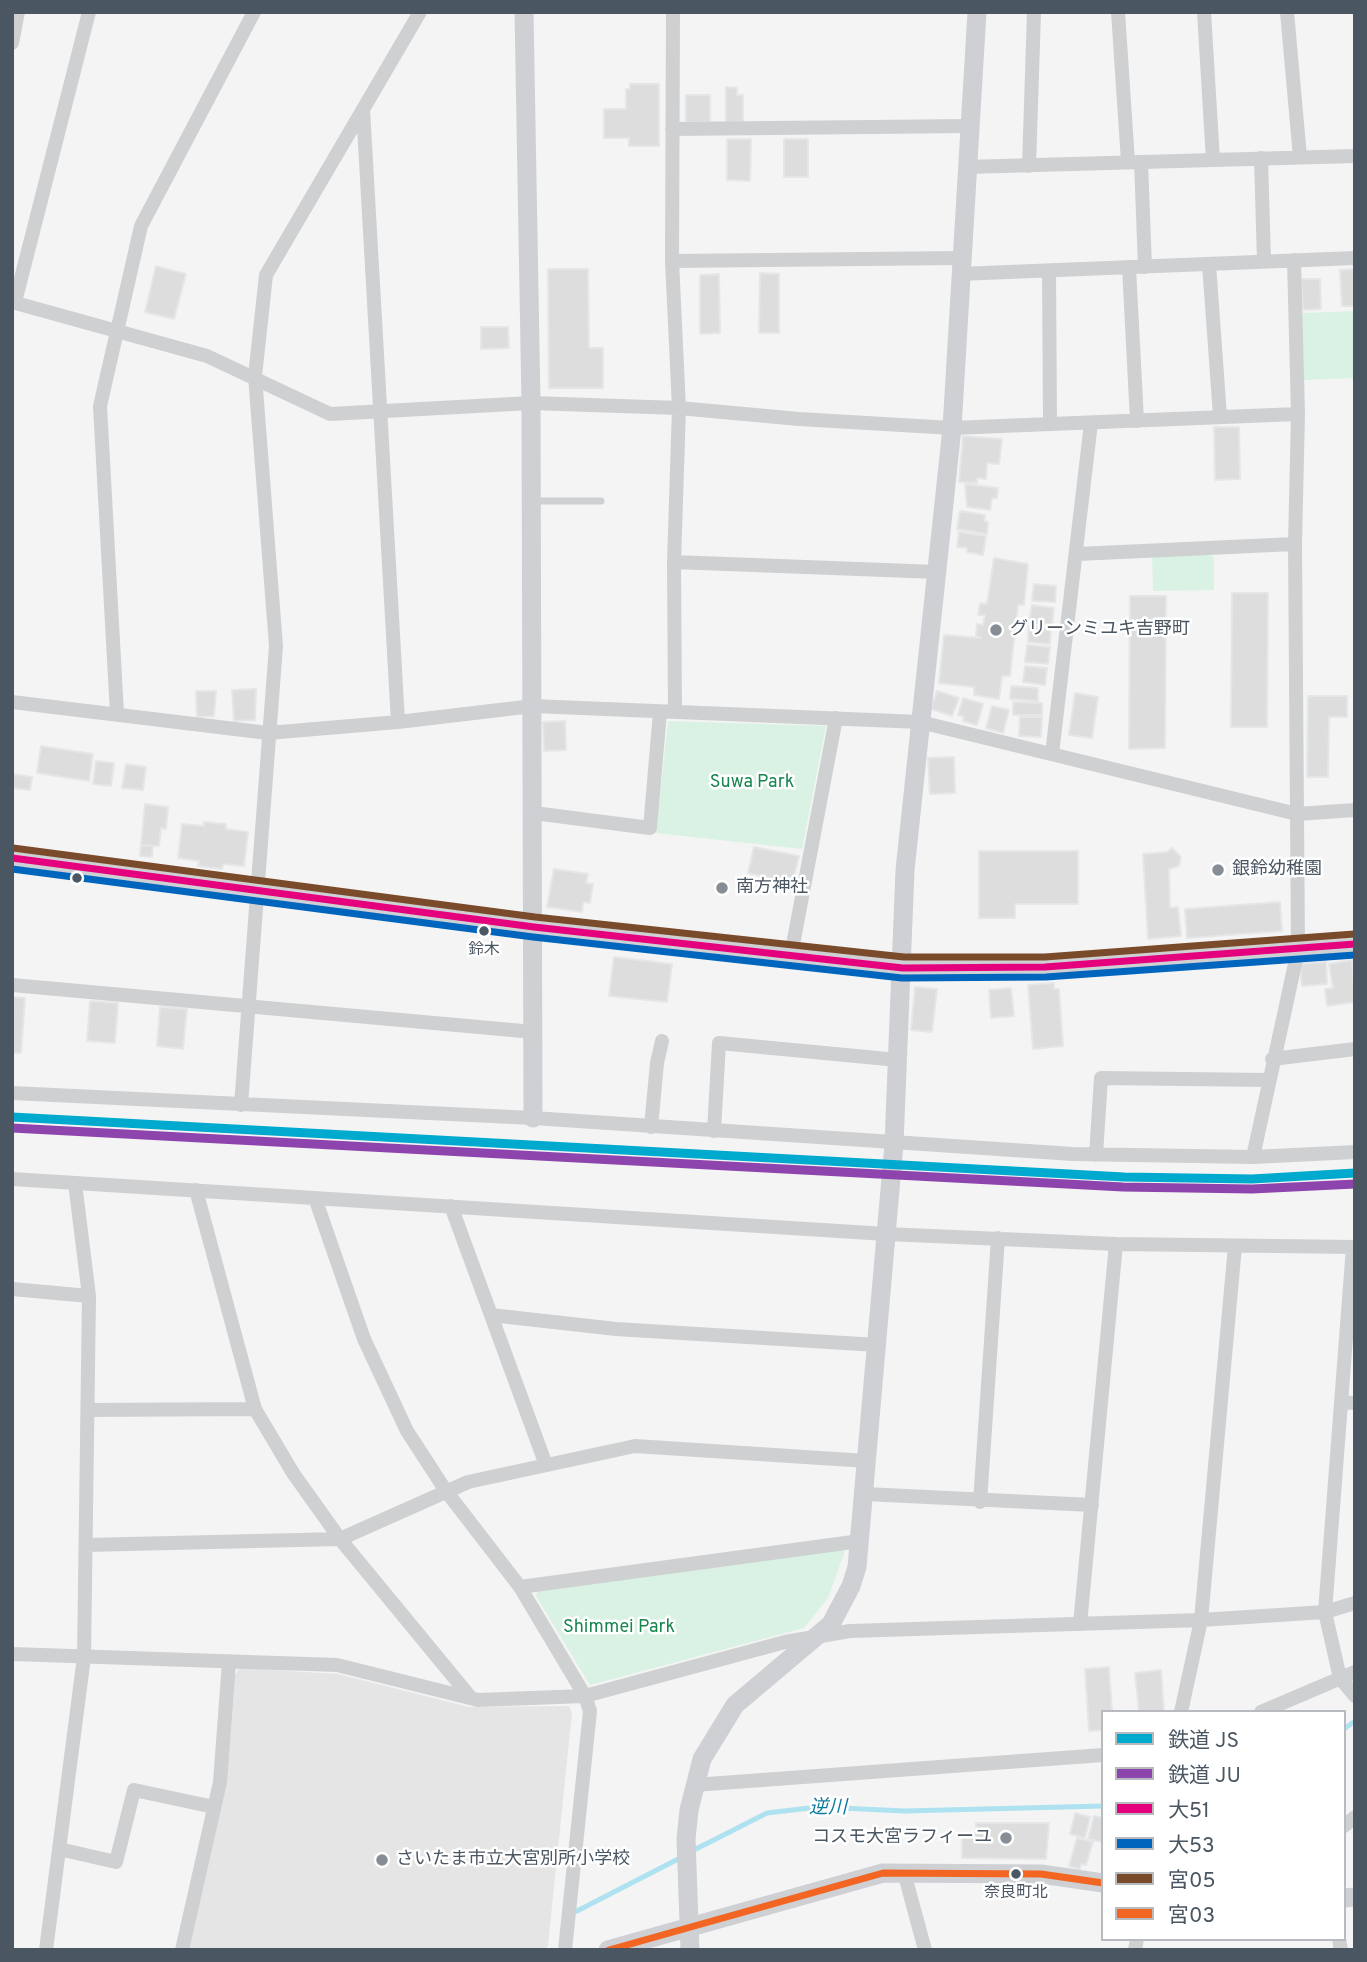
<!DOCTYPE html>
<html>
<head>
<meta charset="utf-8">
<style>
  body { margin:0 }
  #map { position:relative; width:1367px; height:1962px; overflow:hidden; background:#f4f4f4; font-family:Overpass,"Noto Sans JP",sans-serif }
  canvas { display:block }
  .frame { position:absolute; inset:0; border:14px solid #4a5661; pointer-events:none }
  .legend { position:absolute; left:1101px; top:1710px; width:245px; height:231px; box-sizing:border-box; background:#fff; border:2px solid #b7bbc0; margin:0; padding:9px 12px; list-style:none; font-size:21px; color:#4a5661 }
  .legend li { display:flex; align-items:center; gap:14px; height:35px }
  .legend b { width:35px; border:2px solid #b7bbc0 }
</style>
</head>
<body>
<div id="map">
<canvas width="1367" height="1962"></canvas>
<div class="frame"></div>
<ul class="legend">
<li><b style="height:9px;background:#00a9ce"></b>鉄道 JS</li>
<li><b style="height:9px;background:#8e44ad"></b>鉄道 JU</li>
<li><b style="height:9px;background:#e5007d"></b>大51</li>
<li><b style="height:9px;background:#0065bd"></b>大53</li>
<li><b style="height:9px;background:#7a4b2a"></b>宮05</li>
<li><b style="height:9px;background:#f26522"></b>宮03</li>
</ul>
</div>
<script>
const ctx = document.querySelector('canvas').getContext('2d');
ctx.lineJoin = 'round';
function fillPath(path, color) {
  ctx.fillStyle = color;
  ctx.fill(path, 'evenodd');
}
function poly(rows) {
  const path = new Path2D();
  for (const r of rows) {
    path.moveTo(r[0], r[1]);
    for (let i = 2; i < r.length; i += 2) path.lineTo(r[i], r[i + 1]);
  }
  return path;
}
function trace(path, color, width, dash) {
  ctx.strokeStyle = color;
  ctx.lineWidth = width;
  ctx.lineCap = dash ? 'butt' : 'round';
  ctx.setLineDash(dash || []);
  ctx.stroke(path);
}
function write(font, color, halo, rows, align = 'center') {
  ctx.font = font + ' Overpass,"Noto Sans JP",sans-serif';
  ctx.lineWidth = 5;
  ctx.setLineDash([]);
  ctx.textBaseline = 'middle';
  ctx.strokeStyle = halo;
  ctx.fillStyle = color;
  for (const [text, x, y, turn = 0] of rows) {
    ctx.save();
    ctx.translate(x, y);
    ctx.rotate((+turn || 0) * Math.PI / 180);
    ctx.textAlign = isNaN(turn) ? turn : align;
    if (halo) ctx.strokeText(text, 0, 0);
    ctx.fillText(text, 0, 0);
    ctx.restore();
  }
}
const education = poly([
  [240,1668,338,1674,469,1707,569,1706,572,1713,548,1945,545,1950,189,1950,234,1676]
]);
const green = poly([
  [1355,311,1355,378,1304,380,1302,313],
  [1207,553,1214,557,1214,590,1153,591,1152,556],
  [668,721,826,726,802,849,656,833],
  [840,1549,845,1551,828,1598,804,1628,590,1685,536,1596,538,1590]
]);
const stream = poly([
  [1344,1729,1355,1721],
  [692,1851,767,1813,818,1807,905,1811,1103,1806],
  [577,1911,684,1856]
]);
const building = poly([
  [630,84,659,84,659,146,629,146,629,138,604,138,604,109,626,109,626,89,630,89,630,84],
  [726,87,737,88,737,95,743,95,743,122,726,122,726,87],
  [686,95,710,95,710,122,686,122,686,95],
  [727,139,751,139,750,181,727,180,727,139],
  [784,139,808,139,808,177,784,177,784,139],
  [156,266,186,274,174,319,145,312,156,266],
  [548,269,588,269,589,348,603,348,603,388,549,388,548,269],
  [1355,269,1355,306,1342,306,1340,270,1355,269],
  [760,273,779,274,779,333,759,333,760,273],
  [719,274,720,333,700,334,700,275,719,274],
  [1301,279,1320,279,1321,309,1303,310,1301,279],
  [481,327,508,327,509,348,481,349,481,327],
  [1214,427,1239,427,1240,479,1215,480,1214,427],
  [963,436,1002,439,999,464,987,463,986,479,977,478,977,483,959,482,963,436],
  [965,484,998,488,997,498,992,498,990,510,967,507,965,484],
  [960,511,985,515,984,521,988,522,987,534,957,529,960,511],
  [959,532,986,536,983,555,967,552,967,548,957,547,959,532],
  [994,558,1028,564,1024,605,1018,605,1010,676,1002,676,999,699,974,695,974,687,939,683,944,635,981,638,976,636,977,624,983,625,985,615,978,615,980,603,987,604,994,558],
  [1034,584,1056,586,1055,602,1032,601,1034,584],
  [1232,593,1268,593,1267,727,1231,727,1232,593],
  [1130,596,1166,596,1165,748,1129,749,1130,596],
  [1032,605,1054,608,1052,625,1029,622,1032,605],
  [1029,626,1051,628,1050,644,1028,642,1029,626],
  [1027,645,1050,647,1048,664,1025,662,1027,645],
  [1025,666,1047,668,1045,685,1023,682,1025,666],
  [1011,686,1038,688,1038,701,1010,699,1011,686],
  [256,689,255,720,234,721,232,690,256,689],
  [196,691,216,691,214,716,197,717,196,691],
  [937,691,959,698,952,716,931,709,937,691],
  [1075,693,1098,697,1092,738,1069,735,1075,693],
  [1308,696,1347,696,1347,717,1329,717,1328,777,1307,777,1308,696],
  [963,698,983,704,977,725,963,721,964,717,958,715,963,698],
  [1013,702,1042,703,1042,715,1013,715,1013,702],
  [992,706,1009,710,1003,733,986,728,992,706],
  [1020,717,1042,717,1041,737,1019,736,1020,717],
  [565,721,566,750,544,751,543,722,565,721],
  [41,746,93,754,89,781,37,773,41,746],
  [954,757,955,793,930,794,928,758,954,757],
  [96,761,114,763,111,786,93,784,96,761],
  [126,764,146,767,143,790,122,788,126,764],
  [12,774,32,777,30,790,12,788,12,774],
  [145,804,168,807,166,829,161,828,159,846,141,845,145,804],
  [204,822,226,824,226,829,248,832,244,866,223,864,222,869,198,866,199,861,178,858,182,824,204,826,204,822],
  [141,845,153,846,152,857,140,856,141,845],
  [754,847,799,856,791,889,768,884,769,878,748,873,754,847],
  [1172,848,1181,857,1179,866,1169,869,1170,908,1178,907,1181,936,1148,939,1143,854,1167,852,1172,848],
  [979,851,1078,851,1078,904,1015,904,1015,918,979,918,979,851],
  [554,869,588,874,586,883,593,884,590,903,583,902,582,912,547,907,554,869],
  [1280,902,1282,931,1187,938,1185,909,1280,902],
  [614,957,672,964,667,1002,609,996,614,957],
  [1352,960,1355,1002,1327,1006,1325,989,1333,988,1329,964,1352,960],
  [1326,962,1327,984,1302,986,1300,964,1326,962],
  [1054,983,1054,989,1059,989,1063,1046,1033,1049,1028,985,1054,983],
  [915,987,937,989,932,1032,911,1030,915,987],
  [1011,988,1014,1016,991,1018,989,990,1011,988],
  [12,997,25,998,21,1053,12,1053,12,997],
  [90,1001,118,1003,115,1043,87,1041,90,1001],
  [160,1007,187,1009,183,1049,157,1046,160,1007],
  [1109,1667,1112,1712,1103,1712,1103,1730,1089,1731,1085,1669,1109,1667],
  [1161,1670,1164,1712,1139,1712,1135,1673,1161,1670],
  [1075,1813,1090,1817,1085,1838,1070,1834,1075,1813],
  [1094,1816,1103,1818,1102,1842,1088,1839,1094,1816],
  [976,1823,1049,1823,1046,1859,962,1858,962,1833,976,1833,976,1823],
  [1077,1838,1093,1842,1086,1865,1081,1864,1080,1869,1069,1866,1077,1838]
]);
const lane = poly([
  [532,501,601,501]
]);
const street = poly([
  [673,12,672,261,679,408,674,562,675,712],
  [1118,12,1128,162],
  [1204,12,1213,160],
  [1287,12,1300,157],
  [12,43,18,12],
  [363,109,398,722],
  [672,129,969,126],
  [1261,158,1264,261],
  [1141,162,1145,267],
  [1029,166,1034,12],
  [966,167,1355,156],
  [1294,260,1298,414],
  [672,261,960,258],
  [1209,264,1220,416],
  [1129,267,1137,421],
  [1049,271,1050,422],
  [959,274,1355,258],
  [12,302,207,356,330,414,531,403,679,408,799,419,952,428,1298,414,1295,544,1297,814,920,722,533,706,398,722,268,733,12,702],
  [15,302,89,12],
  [1077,554,1295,544],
  [674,562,937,572],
  [117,714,100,406,141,226,254,12],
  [1052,754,1091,423],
  [534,813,650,828,660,712],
  [791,955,836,718],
  [12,985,534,1032],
  [1272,1059,1355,1049],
  [12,1093,533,1118,1073,1154,1253,1157,1355,1152],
  [241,1105,276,646,255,376,266,275,420,12],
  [651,1127,657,1063,662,1041],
  [714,1131,719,1043,898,1060],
  [1096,1155,1101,1078,1268,1080],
  [1253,1157,1298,950,1297,814,1355,810],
  [12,1179,886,1234,1116,1244,1355,1247],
  [196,1190,255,1409,293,1473,340,1539,471,1698],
  [315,1198,364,1339,407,1431,446,1491,520,1587,585,1696,590,1711,565,1950],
  [451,1206,546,1465],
  [1353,1247,1325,1612,1340,1678,1355,1696],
  [12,1289,89,1296],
  [491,1315,616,1329,878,1345],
  [1341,1402,1355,1403],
  [88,1410,255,1409],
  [865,1494,1092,1505],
  [980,1502,998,1238],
  [86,1545,340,1539,468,1482,635,1446,867,1461],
  [520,1587,860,1541],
  [1080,1624,1116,1244],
  [12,1654,337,1665,478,1700,585,1696,785,1642,850,1631,1201,1620,1325,1612,1355,1603],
  [1181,1712,1201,1620,1235,1246],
  [1261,1712,1355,1672],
  [694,1785,1103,1755],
  [1344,1826,1355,1817],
  [59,1849,116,1862,134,1790,214,1807],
  [904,1872,925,1950],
  [1339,1939,1341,1950],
  [46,1950,84,1657,89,1296,75,1183],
  [182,1950,220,1782,229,1662],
  [1135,1950,1137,1939]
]);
const secondary = poly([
  [524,12,531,403,533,1118],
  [12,858,534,927,903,968,1045,967,1355,944],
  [1344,1898,1355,1897],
  [608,1950,883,1873,1041,1874,1103,1883],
  [690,1950,686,1839,689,1810,702,1759,735,1705,831,1624,851,1586,857,1567,894,1144,905,870,952,428,977,12]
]);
const bus1 = poly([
  [12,858,534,927,903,968,1045,967,1355,944]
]);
const bus2 = poly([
  [12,869,533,937,902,978,1046,977,1355,955]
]);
const bus3 = poly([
  [13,848,535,917,904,957,1045,957,1354,934]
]);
const bus4 = poly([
  [609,1950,883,1873,1041,1874,1103,1883]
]);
const rail1 = poly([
  [12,1117,1124,1177,1252,1179,1355,1173]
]);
const rail2 = poly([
  [12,1128,1123,1187,1252,1189,1355,1184]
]);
const markers = [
  [996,630,7,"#868d94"],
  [1218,870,7,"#868d94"],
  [77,878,6,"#4a5661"],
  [722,888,7,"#868d94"],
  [484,931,6,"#4a5661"],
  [1006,1838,7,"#868d94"],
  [382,1860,7,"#868d94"],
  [1016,1874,6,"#4a5661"]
];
const busNames = [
  ["鈴木",484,951],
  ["奈良町北",1016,1894]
];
const poiNames = [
  ["グリーンミユキ吉野町",1010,630],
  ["銀鈴幼稚園",1232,870],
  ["南方神社",736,888],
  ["コスモ大宮ラフィーユ",992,1838,"right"],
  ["さいたま市立大宮別所小学校",396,1860]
];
const parkNames = [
  ["Suwa Park",752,783],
  ["Shimmei Park",619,1628]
];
const waterNames = [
  ["逆川",828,1809]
];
fillPath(education, '#e6e5e6');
fillPath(green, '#d9f2e3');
trace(stream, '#aee2f0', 5);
fillPath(building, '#ddddde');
trace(building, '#e5e6e7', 2);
trace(lane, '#ced0d2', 7);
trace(street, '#ced0d2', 14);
trace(secondary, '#ced0d4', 19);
trace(bus1, '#e5007d', 7);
trace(bus2, '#0065bd', 7);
trace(bus3, '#7a4b2a', 7);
trace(bus4, '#f26522', 7);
trace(rail1, '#00a9ce', 9);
trace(rail2, '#8e44ad', 9);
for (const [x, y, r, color] of markers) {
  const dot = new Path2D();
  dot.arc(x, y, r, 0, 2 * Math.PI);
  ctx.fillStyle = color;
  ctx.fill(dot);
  trace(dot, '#fff', 2.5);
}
write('16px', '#4a5661', '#fff', busNames);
write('18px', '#4a5661', '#fff', poiNames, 'left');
write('18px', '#17864f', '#fff', parkNames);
write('italic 19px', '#0c7c9b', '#fff', waterNames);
</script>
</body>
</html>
